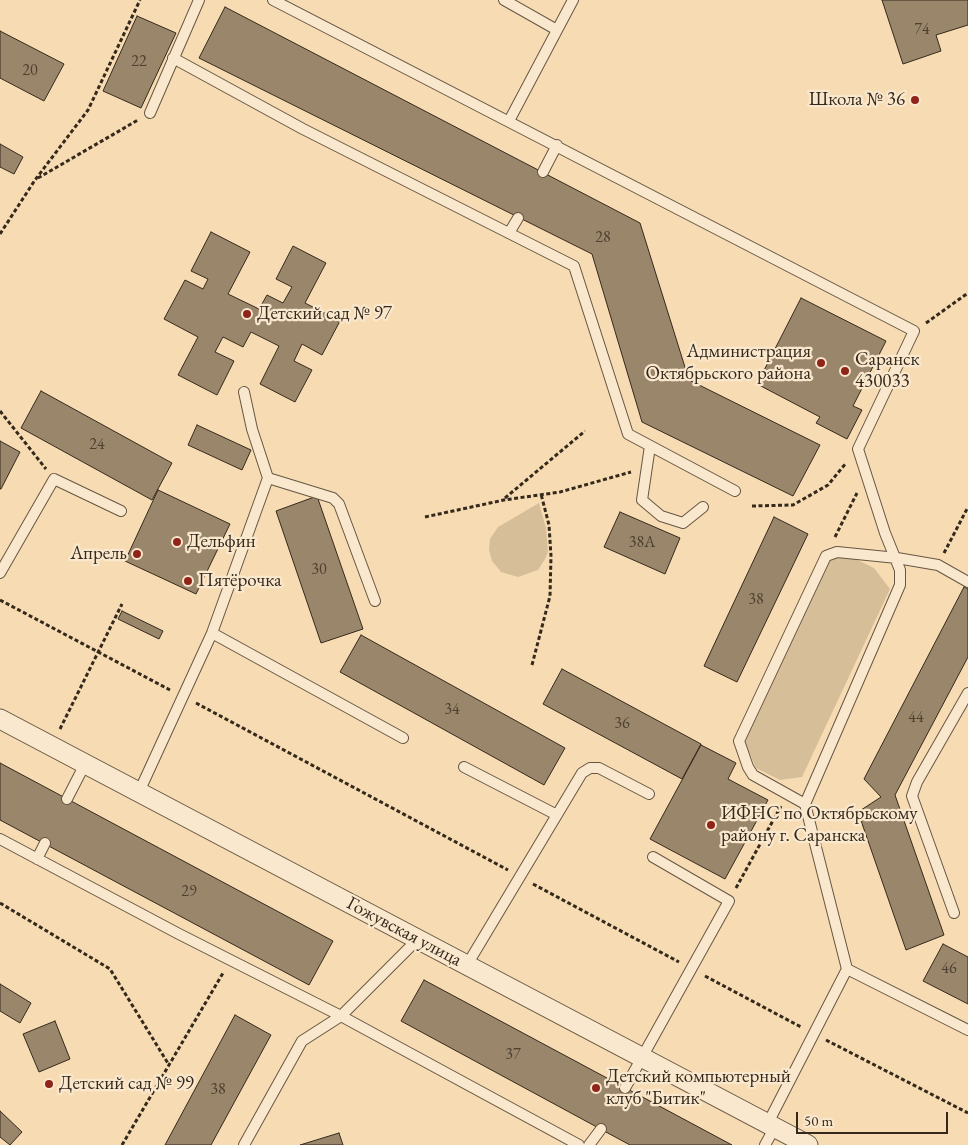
<!DOCTYPE html>
<html>
<head>
<meta charset="utf-8">
<style>
  body { margin:0 }
  #map { position:relative; width:968px; height:1145px; overflow:hidden; background:#f7dcb3; font-family:"EB Garamond",serif }
  canvas { display:block }
  .scale { position:absolute; left:796px; top:1112px; width:152px; height:22px; box-sizing:border-box; border:2px solid #35291c; border-top:0; padding-left:6px; font-size:15px; line-height:18px; white-space:nowrap; color:#35291c; -webkit-text-stroke:4px #fae8ce; paint-order:stroke }
</style>
</head>
<body>
<div id="map">
<canvas width="968" height="1145"></canvas>
<div class="scale">50 m</div>
</div>
<script>
const ctx = document.querySelector('canvas').getContext('2d');
ctx.lineJoin = 'round';
function fillPath(path, color) {
  ctx.fillStyle = color;
  ctx.fill(path, 'evenodd');
}
function poly(rows) {
  const path = new Path2D();
  for (const r of rows) {
    path.moveTo(r[0], r[1]);
    for (let i = 2; i < r.length; i += 2) path.lineTo(r[i], r[i + 1]);
  }
  return path;
}
function trace(path, color, width, dash) {
  ctx.strokeStyle = color;
  ctx.lineWidth = width;
  ctx.lineCap = dash ? 'butt' : 'round';
  ctx.setLineDash(dash || []);
  ctx.stroke(path);
}
function write(font, color, halo, rows, align = 'center') {
  ctx.font = font + ' "EB Garamond",serif';
  ctx.lineWidth = 4.5;
  ctx.setLineDash([]);
  ctx.textBaseline = 'middle';
  ctx.strokeStyle = halo;
  ctx.fillStyle = color;
  for (const [text, x, y, turn = 0] of rows) {
    ctx.save();
    ctx.translate(x, y);
    ctx.rotate((+turn || 0) * Math.PI / 180);
    ctx.textAlign = isNaN(turn) ? turn : align;
    if (halo) ctx.strokeText(text, 0, 0);
    ctx.fillText(text, 0, 0);
    ctx.restore();
  }
}
const green = poly([
  [539,503,546,528,548,552,545,559,538,570,518,577,501,572,492,561,489,550,490,539,498,527],
  [851,557,874,568,890,589,802,777,780,780,756,768,744,740,829,558]
]);
const building = poly([
  [882,0,968,0,968,25,936,35,941,51,903,64,882,0],
  [225,7,640,223,689,380,820,445,793,496,642,422,592,254,199,58,225,7],
  [137,16,176,33,141,108,103,91,137,16],
  [0,31,64,64,44,101,0,78,0,31],
  [0,144,23,157,14,174,0,167,0,144],
  [211,232,250,252,228,294,259,309,267,295,283,303,292,287,276,279,293,246,326,263,305,303,340,321,322,355,302,344,294,361,312,370,295,402,260,384,279,346,251,332,243,347,223,337,215,352,234,361,217,395,178,375,198,337,164,319,185,280,203,289,208,279,191,271,211,232],
  [801,298,886,341,853,406,862,410,847,439,816,423,820,417,757,384,801,298],
  [41,391,172,463,152,500,21,428,41,391],
  [197,425,251,450,242,470,188,445,197,425],
  [0,441,20,452,1,489,0,489,0,441],
  [158,490,230,524,196,594,125,561,158,490],
  [317,496,363,629,321,643,276,511,317,496],
  [620,512,680,538,665,574,604,547,620,512],
  [774,517,808,534,737,682,704,666,774,517],
  [964,587,968,589,968,657,895,795,944,935,906,950,858,812,881,797,864,779,964,587],
  [122,611,163,631,159,639,118,619,122,611],
  [361,635,565,748,544,785,340,672,361,635],
  [562,669,701,744,682,779,543,704,562,669],
  [701,745,736,763,728,779,768,800,725,879,650,839,701,745],
  [0,763,333,941,309,985,0,820,0,763],
  [943,944,968,957,968,1004,923,981,943,944],
  [424,980,732,1145,630,1145,401,1021,424,980],
  [0,984,31,1003,20,1023,0,1011,0,984],
  [235,1015,271,1035,211,1145,165,1145,235,1015],
  [55,1021,70,1059,39,1072,23,1034,55,1021],
  [0,1111,22,1132,10,1145,0,1137,0,1111],
  [339,1133,343,1145,300,1145,339,1133]
]);
const path = poly([
  [38,178,138,120],
  [0,234,35,180,88,110,140,0],
  [926,323,968,293],
  [0,411,46,469],
  [505,498,585,431],
  [752,506,793,505,828,485,846,463],
  [425,517,504,500,560,492,631,472],
  [835,537,857,493],
  [944,553,968,507],
  [0,600,170,690],
  [532,665,550,596,551,556,549,525,541,494],
  [196,703,508,870],
  [60,729,122,604],
  [533,884,679,962],
  [736,888,781,806],
  [0,903,110,969,169,1065],
  [705,976,801,1027],
  [826,1040,968,1113],
  [122,1145,223,973]
]);
const lane = poly([
  [273,0,914,331,858,449,885,533,900,570,900,585,805,804,847,969,768,1123],
  [504,0,557,30],
  [173,58,303,129,574,266,628,434,735,491],
  [150,113,199,0],
  [509,121,573,0],
  [543,172,557,145],
  [509,233,518,218],
  [650,446,642,500,661,516,683,523,703,507],
  [268,478,333,498,339,504,375,601],
  [0,573,54,479,121,511],
  [212,633,403,738],
  [464,767,557,815],
  [139,792,212,633,268,478,252,429,244,392],
  [67,799,85,764],
  [805,804,753,775,748,767,739,741,826,556,837,552,897,558,938,565,968,582],
  [0,839,179,934,341,1016,579,1145],
  [37,859,45,843],
  [954,913,912,796,917,782,968,693],
  [467,965,582,773,590,768,599,768,649,794],
  [847,969,968,1030],
  [625,1088,729,901,653,857],
  [244,1145,302,1041,341,1016,418,939],
  [589,1145,601,1129],
  [765,1145,775,1127]
]);
const street = poly([
  [0,719,808,1145]
]);
const markers = [
  [915,100,5,"#8f2418"],
  [247,314,5,"#8f2418"],
  [821,363,5,"#8f2418"],
  [845,371,5,"#8f2418"],
  [177,542,5,"#8f2418"],
  [137,554,5,"#8f2418"],
  [188,581,5,"#8f2418"],
  [711,825,5,"#8f2418"],
  [49,1084,5,"#8f2418"],
  [596,1088,5,"#8f2418"]
];
const numberNames = [
  ["74",922,30],
  ["22",139,62],
  ["20",30,71],
  ["28",603,238],
  ["24",97,445],
  ["38А",642,543],
  ["30",319,570],
  ["38",756,600],
  ["34",452,710],
  ["44",916,718],
  ["36",622,724],
  ["29",189,892],
  ["46",949,969],
  ["37",513,1055],
  ["38",218,1090]
];
const poiNames = [
  ["Школа № 36",905,100,"right"],
  ["Детский сад № 97",257,314],
  ["Администрация",811,352,"right"],
  ["Октябрьского района",811,374,"right"],
  ["Саранск",855,360],
  ["430033",855,382],
  ["Дельфин",187,542],
  ["Апрель",127,554,"right"],
  ["Пятёрочка",198,581],
  ["ИФНС по Октябрьскому",721,814],
  ["району г. Саранска",721,836],
  ["Детский компьютерный",606,1077],
  ["клуб \"Битик\"",606,1099],
  ["Детский сад № 99",59,1084]
];
const streetNames = [
  ["Гожувская улица",404,932,28]
];
fillPath(green, '#d6be99');
fillPath(building, '#9a866b');
trace(building, '#35291c', 1);
trace(lane, '#665642', 12);
trace(street, '#665642', 21);
trace(path, '#35291c', 3, [4, 2.5]);
trace(lane, '#fae8ce', 10);
trace(street, '#fae8ce', 19);
for (const [x, y, r, color] of markers) {
  const dot = new Path2D();
  dot.arc(x, y, r, 0, 2 * Math.PI);
  ctx.fillStyle = color;
  ctx.fill(dot);
  trace(dot, '#fae8ce', 2);
}
write('16px', '#4e4030', null, numberNames);
write('19px', '#35291c', '#fae8ce', poiNames, 'left');
write('19px', '#35291c', '#fae8ce', streetNames);
</script>
</body>
</html>
